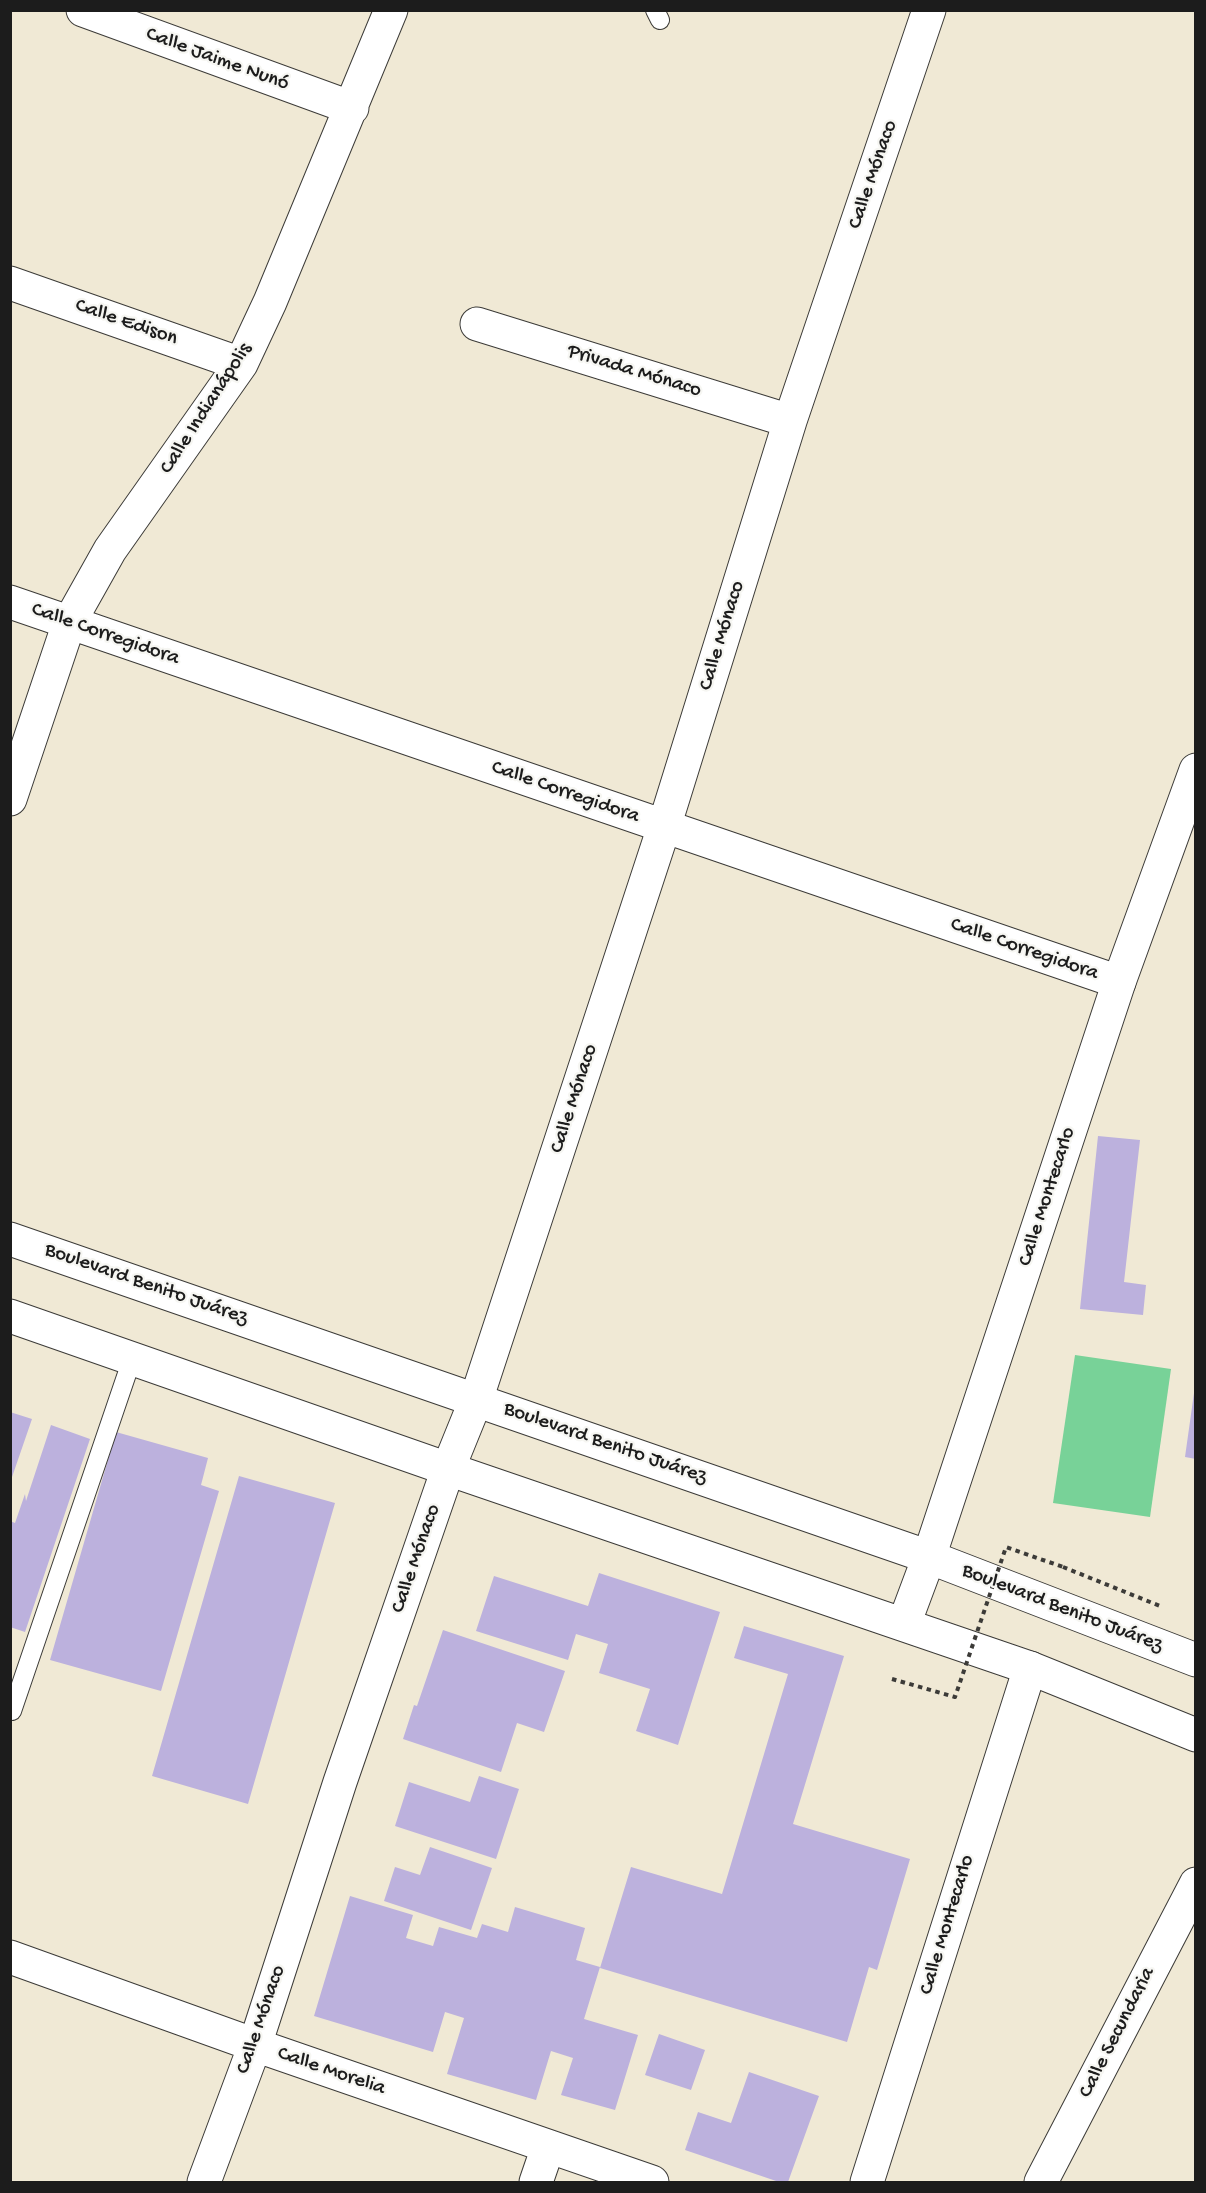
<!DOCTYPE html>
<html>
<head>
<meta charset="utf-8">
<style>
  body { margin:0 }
  #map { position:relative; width:1206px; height:2193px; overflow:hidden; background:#f0e9d5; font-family:"Gochi Hand",sans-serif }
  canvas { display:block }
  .frame { position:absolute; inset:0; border:12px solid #1c1c1c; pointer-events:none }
</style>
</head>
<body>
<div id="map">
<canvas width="1206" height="2193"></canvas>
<div class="frame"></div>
</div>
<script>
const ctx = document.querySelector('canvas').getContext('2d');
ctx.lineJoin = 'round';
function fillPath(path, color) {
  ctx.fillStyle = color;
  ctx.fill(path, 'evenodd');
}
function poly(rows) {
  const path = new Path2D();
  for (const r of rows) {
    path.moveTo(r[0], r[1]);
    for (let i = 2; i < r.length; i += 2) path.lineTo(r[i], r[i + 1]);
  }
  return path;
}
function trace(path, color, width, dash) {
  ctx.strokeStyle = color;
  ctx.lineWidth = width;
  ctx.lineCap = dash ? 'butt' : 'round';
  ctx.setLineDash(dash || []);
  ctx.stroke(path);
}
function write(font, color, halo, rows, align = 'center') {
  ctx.font = font + ' "Gochi Hand",sans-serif';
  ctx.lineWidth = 4.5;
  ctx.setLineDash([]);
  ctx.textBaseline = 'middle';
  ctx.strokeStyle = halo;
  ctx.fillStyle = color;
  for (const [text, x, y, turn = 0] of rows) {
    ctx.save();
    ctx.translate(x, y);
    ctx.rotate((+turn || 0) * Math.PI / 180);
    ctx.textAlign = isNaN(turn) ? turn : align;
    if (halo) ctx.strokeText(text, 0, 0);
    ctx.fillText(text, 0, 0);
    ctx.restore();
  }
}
const green = poly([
  [1075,1355,1171,1369,1150,1517,1053,1503]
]);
const building = poly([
  [1098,1136,1140,1140,1124,1282,1146,1285,1143,1315,1080,1309],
  [1194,1393,1196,1393,1196,1459,1185,1457],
  [10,1412,32,1419,11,1480,10,1480],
  [51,1425,90,1439,25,1632,10,1627,10,1521,15,1523,25,1494,26,1501],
  [116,1432,208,1458,201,1485,219,1491,161,1691,50,1660],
  [239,1476,335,1503,248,1804,152,1776],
  [599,1573,720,1612,678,1745,636,1731,650,1689,599,1673,608,1644,576,1634,568,1660,476,1631,494,1576,588,1606],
  [744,1626,844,1656,793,1824,910,1859,877,1970,869,1967,847,2042,600,1968,631,1867,722,1894,788,1674,734,1658],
  [443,1630,565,1671,544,1732,517,1723,501,1772,403,1739,414,1705,417,1706],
  [479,1776,519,1789,496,1859,395,1826,409,1782,470,1802],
  [430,1847,492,1868,471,1930,384,1901,395,1867,420,1875],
  [350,1896,413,1915,406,1938,433,1946,439,1927,477,1938,482,1924,508,1932,515,1907,585,1928,576,1960,600,1967,584,2019,638,2035,615,2110,561,2095,573,2058,551,2051,536,2100,447,2074,464,2018,445,2012,433,2052,314,2016],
  [659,2034,705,2050,691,2090,645,2075],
  [749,2072,819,2096,788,2182,779,2182,685,2150,698,2112,731,2123]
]);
const path = poly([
  [1063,1567,1160,1606]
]);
const lane = poly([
  [655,10,660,20],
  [10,1710,12,1711,132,1359]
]);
const street = poly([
  [83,10,352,108],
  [10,283,241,364],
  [477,324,790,421],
  [10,602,1119,982],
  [10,799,69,623,110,550,241,364,270,302,391,10],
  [10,1957,255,2045,652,2182],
  [204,2182,255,2045,340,1782,448,1469,476,1400,664,827,790,421,929,10],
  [536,2182,548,2147],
  [867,2182,1030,1668],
  [1041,2182,1196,1884]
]);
const secondary = poly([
  [10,1239,929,1557,1196,1660],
  [10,1316,448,1469,1030,1668,1196,1735],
  [904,1624,929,1557,1119,982,1196,770]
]);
const pathBridge = poly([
  [892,1679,955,1697,1006,1547,1063,1567]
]);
const streetNames = [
  ["Calle Jaime Nunó",217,60,20],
  ["Calle Mónaco",874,175,-71],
  ["Calle Edison",126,323,19],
  ["Privada Mónaco",634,372,17],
  ["Calle Indianápolis",207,409,-57],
  ["Calle Corregidora",105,635,19],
  ["Calle Mónaco",723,636,-73],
  ["Calle Corregidora",565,793,19],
  ["Calle Corregidora",1024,950,19],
  ["Calle Mónaco",575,1099,-72],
  ["Calle Montecarlo",1048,1197,-72],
  ["Boulevard Benito Juárez",146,1285,19],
  ["Boulevard Benito Juárez",605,1444,19],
  ["Calle Mónaco",417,1559,-71],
  ["Boulevard Benito Juárez",1062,1609,21],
  ["Calle Montecarlo",948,1925,-73],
  ["Calle Mónaco",262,2020,-71],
  ["Calle Secundaria",1118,2033,-63],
  ["Calle Morelia",331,2072,19]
];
fillPath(green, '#78d298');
fillPath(building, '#bcb1dd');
trace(lane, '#3c3b38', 20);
trace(street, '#3c3b38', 35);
trace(secondary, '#3c3b38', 35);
trace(path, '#3c3b38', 4, [4.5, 4.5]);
trace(lane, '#fff', 18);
trace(street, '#fff', 33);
trace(secondary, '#fff', 33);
trace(pathBridge, '#3c3b38', 4, [4.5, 4.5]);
write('21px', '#1c1c1c', '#f6f6f2', streetNames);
</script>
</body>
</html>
